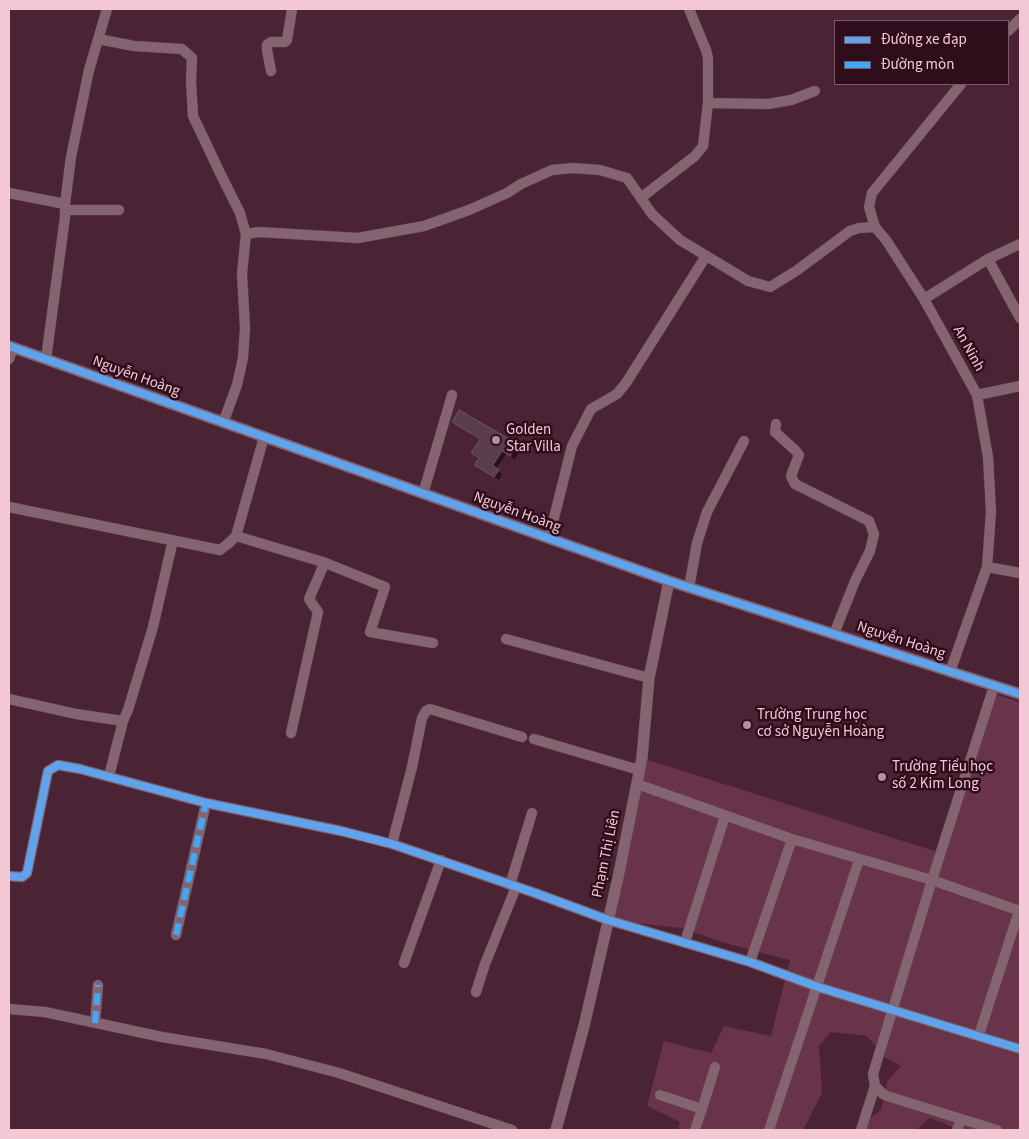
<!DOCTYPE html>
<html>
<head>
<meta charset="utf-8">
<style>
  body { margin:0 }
  #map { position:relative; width:1029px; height:1139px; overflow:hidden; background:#4a2335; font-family:"Source Sans 3",sans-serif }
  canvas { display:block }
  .frame { position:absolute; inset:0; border:10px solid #f4c7d5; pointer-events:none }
  .legend { position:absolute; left:834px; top:20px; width:175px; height:65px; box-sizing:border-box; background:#2e0e1b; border:1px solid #7d5865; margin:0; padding:6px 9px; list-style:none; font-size:15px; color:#f4c7d5 }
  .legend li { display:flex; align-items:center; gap:10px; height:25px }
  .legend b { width:25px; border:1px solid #7d5865 }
</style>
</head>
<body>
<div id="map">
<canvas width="1029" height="1139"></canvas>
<div class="frame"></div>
<ul class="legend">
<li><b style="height:6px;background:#60a3ed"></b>Đường xe đạp</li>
<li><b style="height:6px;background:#3fa9f5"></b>Đường mòn</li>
</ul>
</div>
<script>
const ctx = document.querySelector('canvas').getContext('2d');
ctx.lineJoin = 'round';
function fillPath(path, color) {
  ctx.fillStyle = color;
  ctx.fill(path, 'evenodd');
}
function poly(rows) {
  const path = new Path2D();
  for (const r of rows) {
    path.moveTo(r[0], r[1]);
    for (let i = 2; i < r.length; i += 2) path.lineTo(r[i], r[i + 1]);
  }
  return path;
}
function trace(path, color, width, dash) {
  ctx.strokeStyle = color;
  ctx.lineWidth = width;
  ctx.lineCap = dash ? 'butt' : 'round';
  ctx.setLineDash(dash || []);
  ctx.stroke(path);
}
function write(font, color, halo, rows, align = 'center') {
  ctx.font = font + ' "Source Sans 3",sans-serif';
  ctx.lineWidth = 5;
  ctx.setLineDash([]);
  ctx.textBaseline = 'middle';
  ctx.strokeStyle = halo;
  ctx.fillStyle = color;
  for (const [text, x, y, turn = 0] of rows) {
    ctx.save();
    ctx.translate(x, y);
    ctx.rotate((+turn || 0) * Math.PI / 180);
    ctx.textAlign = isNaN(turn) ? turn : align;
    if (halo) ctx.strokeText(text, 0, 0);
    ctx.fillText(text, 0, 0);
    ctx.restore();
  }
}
const green = poly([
  [994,694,1020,702,1020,1130,960,1130,930,1118,916,1130,865,1130,862,1124,881,1110,888,1080,901,1066,884,1057,867,1036,831,1032,819,1046,822,1093,803,1130,678,1130,680,1122,647,1106,664,1041,711,1053,724,1026,771,1036,790,960,728,944,682,928,608,920,642,758,944,854]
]);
const shadow = poly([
  [453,422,517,445,521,449,515,459,506,454,496,469,502,474,499,480,480,468,480,459,472,453,480,440]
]);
const building = poly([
  [459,410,518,444,510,456,502,451,493,465,499,470,494,477,474,465,479,458,471,453,480,439,452,422,459,410]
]);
const minor = poly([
  [1008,31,1020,19],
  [98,39,134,46,182,49,192,58,191,81,193,116,221,175,240,213,246,234],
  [271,71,267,50,267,45,271,42,285,42,287,40,292,9],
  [708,103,768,104,791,100,815,91],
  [9,193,65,204],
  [642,197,695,156,703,146,708,103,708,58,706,50,689,9],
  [65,210,119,210],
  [988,259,1020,318],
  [924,299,988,259,1020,244],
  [9,359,13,348],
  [46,359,65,217,65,204,71,157,89,70,107,9],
  [977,395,1020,386],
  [223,423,237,385,243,358,245,328,242,274,246,234,259,232,358,238,424,226,469,210,507,193,521,184,552,170,573,168,600,170,627,178,652,214,680,240,748,281,770,287,796,271,850,231,859,228,875,227],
  [776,424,775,432,795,450,799,455,791,476,795,484,869,521,874,534,870,551,855,581,834,634],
  [423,494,452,395],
  [9,507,220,550,229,543,236,536,264,437],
  [236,536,323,562,322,569,309,599,318,612,291,733],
  [549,538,572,446,591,409,617,394,626,383,706,256],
  [323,562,385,587,370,632,433,643],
  [987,567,1020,573],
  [689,588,697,543,707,512,744,441],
  [506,639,649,678],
  [950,672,987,567,991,512,988,457,977,395,924,299,886,240,875,227,869,207,872,193,961,84],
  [994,686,932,880,873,1074,875,1086,883,1094,887,1096,997,1130],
  [9,699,76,714,123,721,128,710,153,627,173,540],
  [534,739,639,770],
  [109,776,123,721],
  [637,784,792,839,932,880,1020,911],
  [392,844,412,767,422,718,426,711,430,709,522,737],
  [9,876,22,877,27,873,48,771,58,765,80,769,206,803,341,831,392,844,535,893,608,920,750,962,818,987,1020,1049],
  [510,885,532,813],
  [176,935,206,803],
  [685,942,725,816],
  [750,962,792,839],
  [404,963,441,860],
  [476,992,485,964,516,887],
  [9,1009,45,1012,162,1037,266,1054,339,1073,512,1130],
  [95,1023,98,985],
  [979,1035,1019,911],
  [660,1095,702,1109,695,1130],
  [702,1109,715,1067],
  [769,1130,859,860],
  [861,1130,875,1086],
  [957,1130,961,1119]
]);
const tertiary = poly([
  [9,346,669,581,1020,694],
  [556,1130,584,1026,618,878,642,758,649,678,669,581]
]);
const quiet = poly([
  [176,935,206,803],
  [95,1023,98,985]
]);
const cycleway = poly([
  [9,346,669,581,1020,694],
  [9,876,22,877,27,873,48,771,58,765,80,769,206,803,341,831,392,844,535,893,608,920,750,962,818,987,1020,1049]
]);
const markers = [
  [496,440,5,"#b88e9d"],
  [747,725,5,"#b88e9d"],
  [882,777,5,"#b88e9d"]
];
const streetNames = [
  ["An Ninh",968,349,61],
  ["Nguyễn Hoàng",136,377,20],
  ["Nguyễn Hoàng",517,513,20],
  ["Nguyễn Hoàng",901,641,18],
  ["Phạm Thị Liên",607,854,-78]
];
const poiNames = [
  ["Golden",506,431],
  ["Star Villa",506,448],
  ["Trường Trung học",757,716],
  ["cơ sở Nguyễn Hoàng",757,733],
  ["Trường Tiểu học",892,768],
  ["số 2 Kim Long",892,785]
];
fillPath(green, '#693449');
fillPath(shadow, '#0007');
fillPath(building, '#5a3e4d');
trace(building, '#6e5061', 1);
trace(minor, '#60404d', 11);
trace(tertiary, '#60404d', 12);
trace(minor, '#846471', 10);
trace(tertiary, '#846471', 11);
trace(quiet, '#3fa9f5', 6, [12, 6]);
trace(cycleway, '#60a3ed', 8);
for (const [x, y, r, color] of markers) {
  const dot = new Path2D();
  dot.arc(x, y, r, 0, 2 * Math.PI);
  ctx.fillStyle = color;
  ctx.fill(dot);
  trace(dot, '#2e0e1b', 2);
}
write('15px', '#f4c7d5', '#2e0e1b', streetNames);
write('15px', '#f4c7d5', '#2e0e1b', poiNames, 'left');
</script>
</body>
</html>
